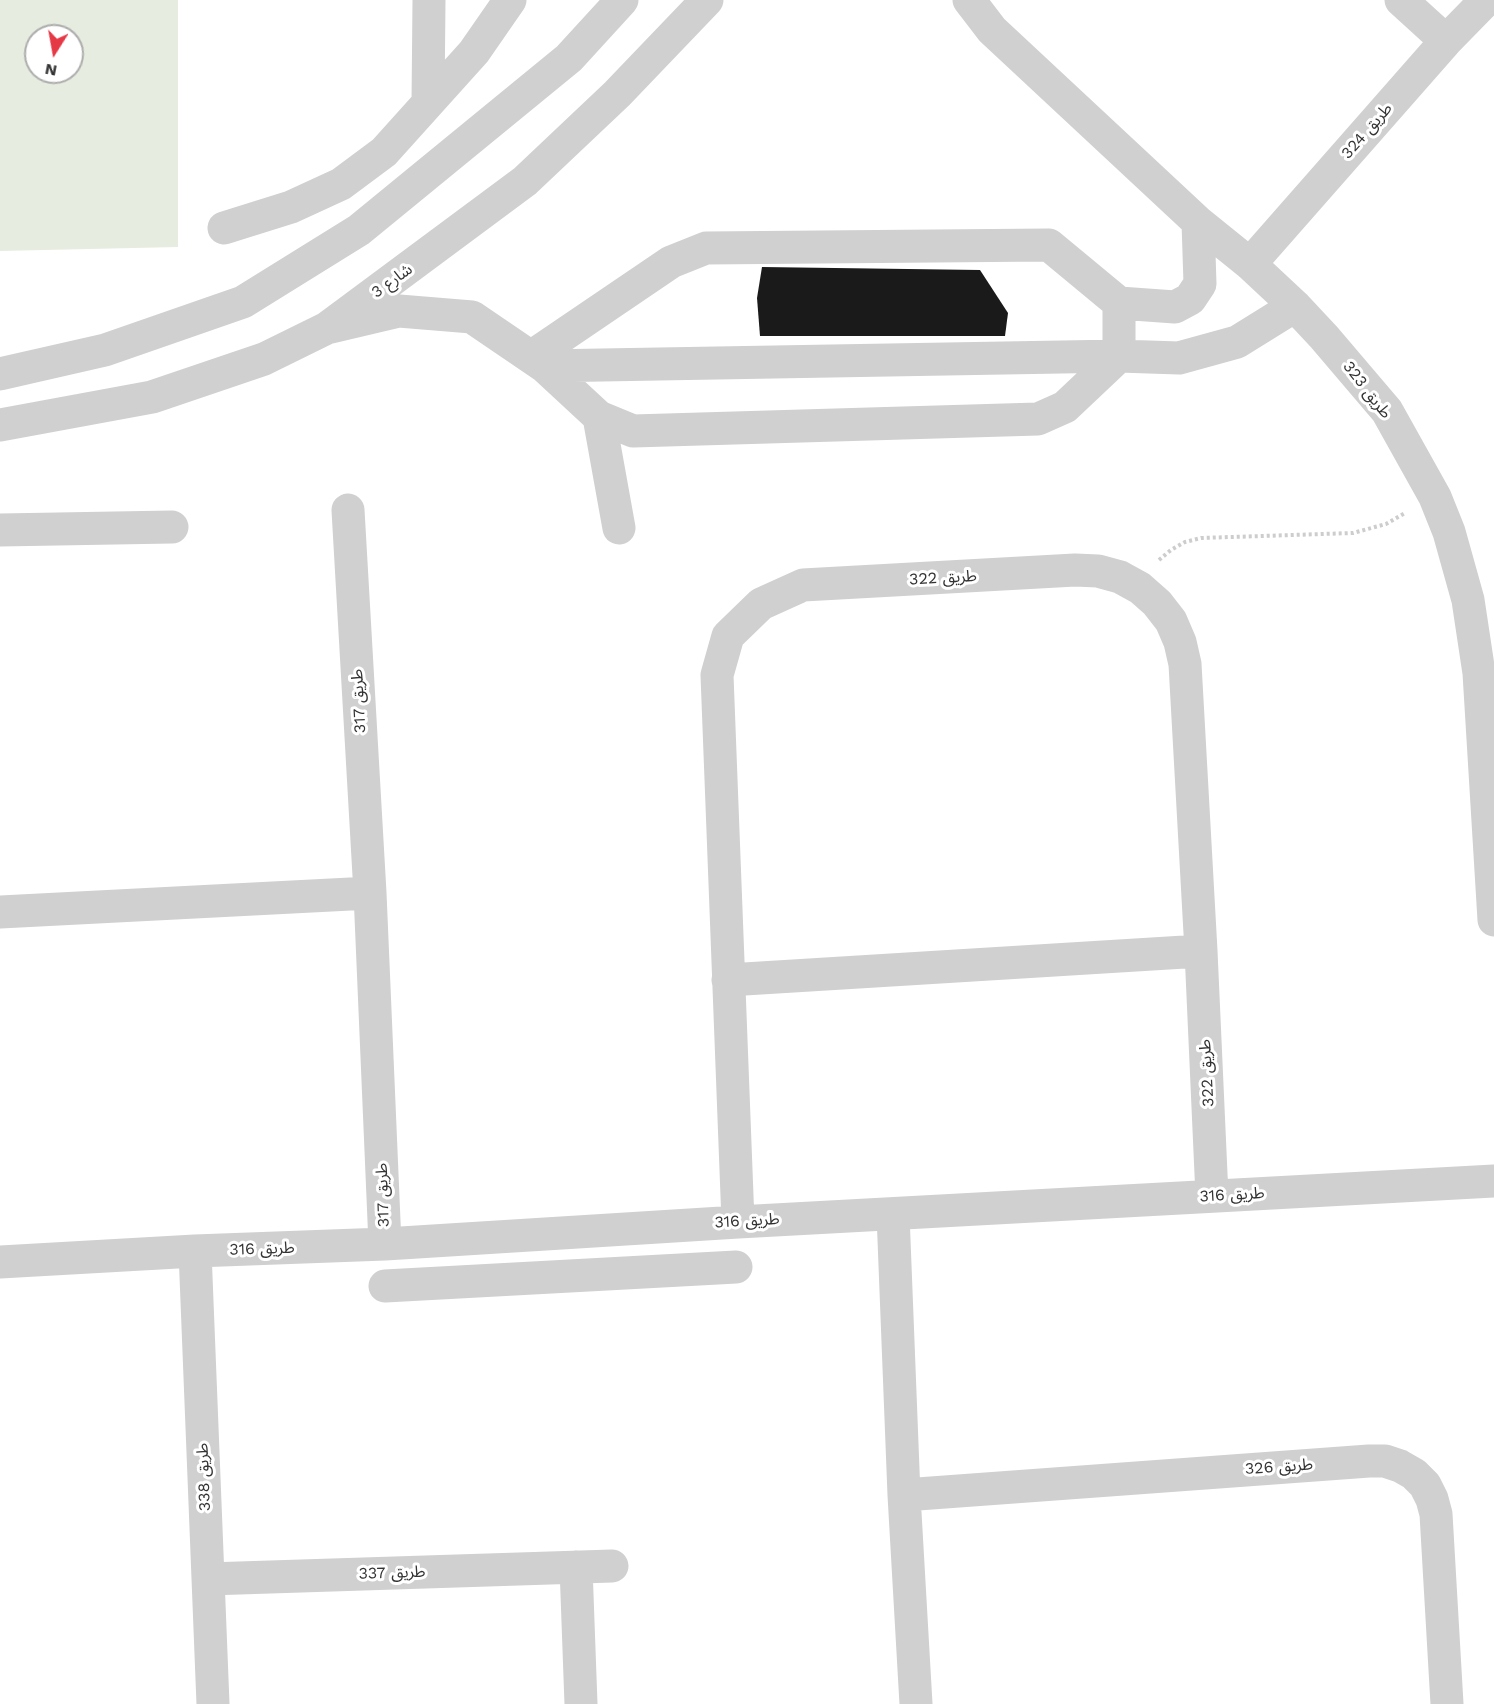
<!DOCTYPE html>
<html>
<head>
<meta charset="utf-8">
<style>
  body { margin:0 }
  #map { position:relative; width:1494px; height:1704px; overflow:hidden; background:#fff; font-family:"Work Sans",sans-serif }
  canvas { display:block }
  .north { position:absolute; left:24px; top:24px; width:60px; height:60px; box-sizing:border-box; background:#fff; border:2px solid #adadad; border-radius:50%; rotate:191deg; font-size:16px; font-weight:700; line-height:24px; text-align:center; color:#333 }
  .north::after { content:''; display:block; margin:auto; width:21px; height:27px; background:#e63946; clip-path:polygon(50% 0,100% 100%,50% 72%,0 100%) }
</style>
</head>
<body>
<div id="map">
<canvas width="1494" height="1704"></canvas>
<div class="north">N</div>
</div>
<script>
const ctx = document.querySelector('canvas').getContext('2d');
ctx.lineJoin = 'round';
function fillPath(path, color) {
  ctx.fillStyle = color;
  ctx.fill(path, 'evenodd');
}
function poly(rows) {
  const path = new Path2D();
  for (const r of rows) {
    path.moveTo(r[0], r[1]);
    for (let i = 2; i < r.length; i += 2) path.lineTo(r[i], r[i + 1]);
  }
  return path;
}
function trace(path, color, width, dash) {
  ctx.strokeStyle = color;
  ctx.lineWidth = width;
  ctx.lineCap = dash ? 'butt' : 'round';
  ctx.setLineDash(dash || []);
  ctx.stroke(path);
}
function write(font, color, halo, rows, align = 'center') {
  ctx.font = font + ' "Work Sans","Noto Sans Arabic",sans-serif';
  ctx.lineWidth = 6;
  ctx.setLineDash([]);
  ctx.textBaseline = 'middle';
  ctx.strokeStyle = halo;
  ctx.fillStyle = color;
  for (const [text, x, y, turn = 0] of rows) {
    ctx.save();
    ctx.translate(x, y);
    ctx.rotate((+turn || 0) * Math.PI / 180);
    ctx.textAlign = isNaN(turn) ? turn : align;
    if (halo) ctx.strokeText(text, 0, 0);
    ctx.fillText(text, 0, 0);
    ctx.restore();
  }
}
const green = poly([
  [0,0,178,0,178,247,0,251],
  [36,36,72,36,72,72,36,72]
]);
const building = poly([
  [762,267,980,270,1008,313,1005,336,760,336,757,298]
]);
const path = poly([
  [1159,560,1171,550,1185,542,1201,538,1353,533,1386,524,1405,513]
]);
const minor = poly([
  [969,0,992,30,1198,222,1250,264,1295,306,1324,337,1387,411,1435,497,1449,532,1468,600,1479,673,1494,920],
  [1401,0,1446,41],
  [428,103,429,0],
  [224,228,291,207,341,184,384,152,474,52,510,0],
  [1250,264,1446,41,1486,0],
  [327,328,399,311,472,317,544,366,1119,356,1179,358,1237,342,1295,306],
  [531,357,671,262,706,248,1049,245,1119,303,1175,307,1190,299,1200,284,1198,222],
  [544,366,599,417,633,431,1038,419,1065,407,1119,356,1119,303],
  [0,374,105,350,243,302,359,230,569,58,622,0],
  [599,417,619,528],
  [0,425,152,397,264,359,327,328,525,181,617,94,707,0],
  [348,510,370,893,385,1244],
  [0,530,172,527],
  [0,912,370,893],
  [728,980,1201,951],
  [893,1214,904,1495,916,1704],
  [738,1222,717,675,728,636,761,604,803,585,1075,570,1098,571,1120,577,1140,588,1157,603,1171,621,1180,642,1185,664,1201,951,1212,1196],
  [195,1251,213,1704],
  [0,1262,195,1251,385,1244,738,1222,1494,1181],
  [385,1286,736,1267],
  [904,1495,1369,1461,1385,1461,1400,1466,1414,1474,1425,1485,1432,1499,1436,1514,1447,1704],
  [576,1567,581,1704],
  [208,1579,612,1566]
]);
const streetNames = [
  ["طريق 324",1367,131,-49],
  ["شارع 3",392,281,-36],
  ["طريق 323",1367,390,52],
  ["طريق 322",943,578,-3],
  ["طريق 317",359,701,-93],
  ["طريق 322",1207,1073,-93],
  ["طريق 317",383,1195,-92],
  ["طريق 316",1232,1195,-3],
  ["طريق 316",747,1221,-3],
  ["طريق 316",262,1249,-2],
  ["طريق 326",1279,1467,-4],
  ["طريق 338",204,1477,-92],
  ["طريق 337",392,1573,-2]
];
fillPath(green, '#e6ecdf');
fillPath(building, '#1a1a1a');
trace(path, '#cdcdcd', 4, [3, 3]);
trace(minor, '#d0d0d0', 33);
write('16px', '#333', '#fff', streetNames);
</script>
</body>
</html>
